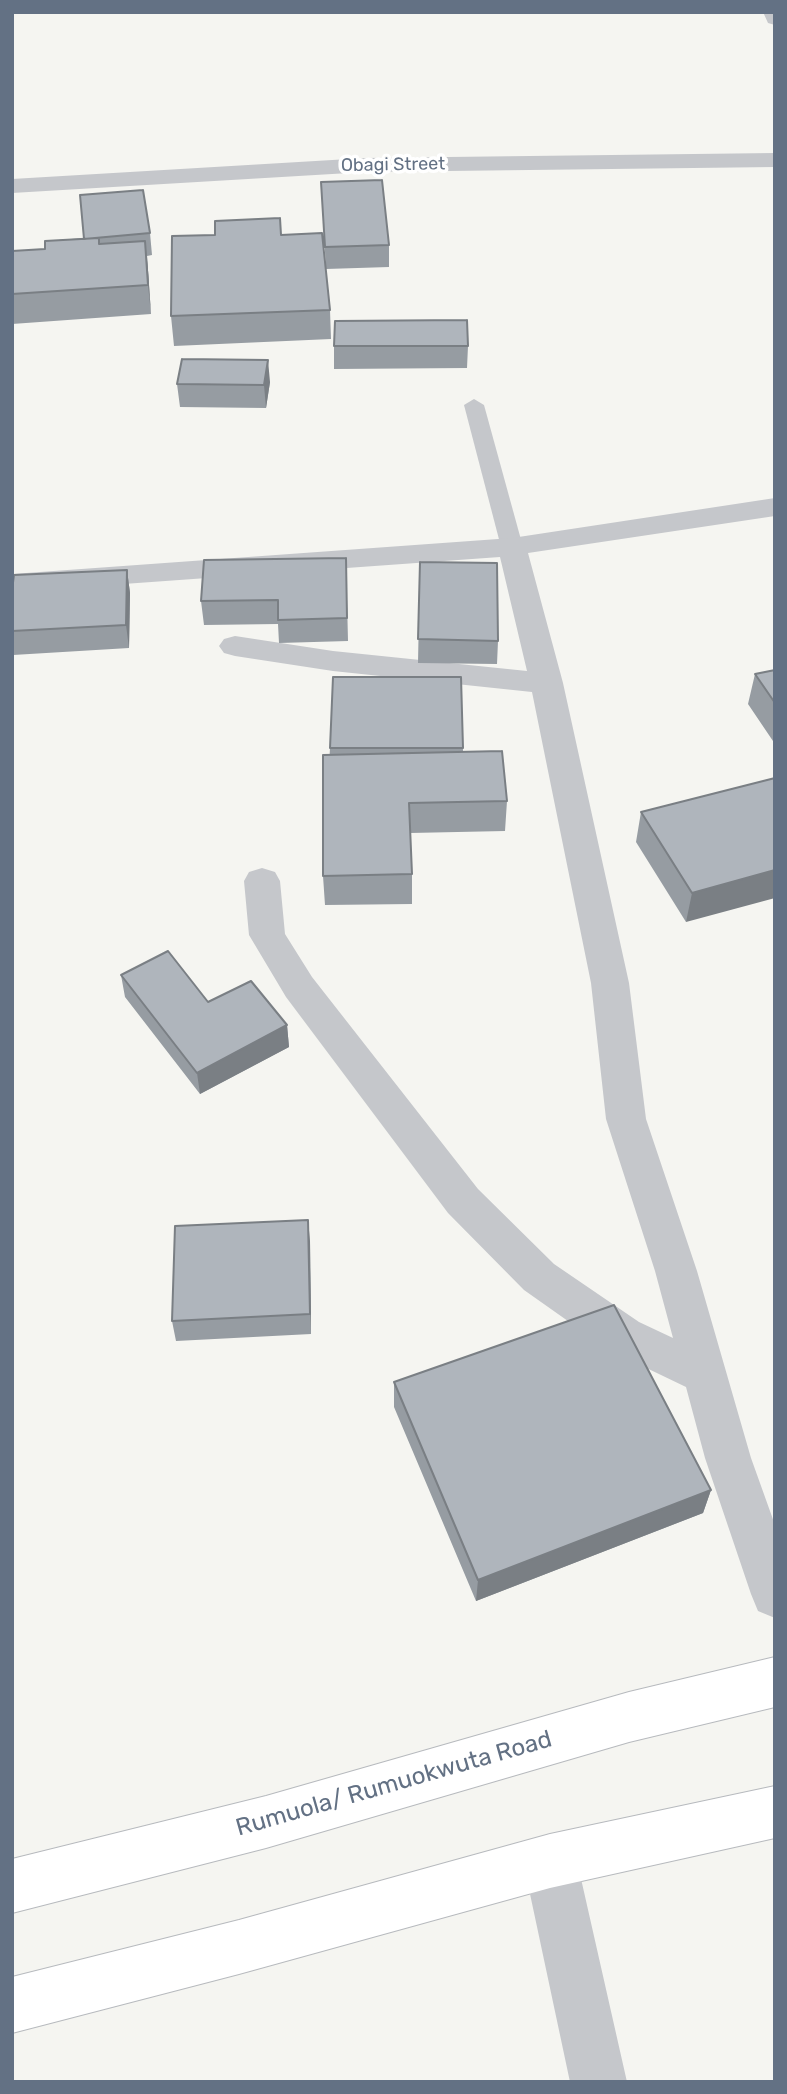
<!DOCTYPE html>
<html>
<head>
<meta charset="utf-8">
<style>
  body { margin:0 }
  #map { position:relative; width:787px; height:2094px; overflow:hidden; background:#f5f5f1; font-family:Rubik,sans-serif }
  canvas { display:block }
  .frame { position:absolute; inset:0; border:14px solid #637184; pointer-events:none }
</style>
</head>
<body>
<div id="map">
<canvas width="787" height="2094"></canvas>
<div class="frame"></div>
</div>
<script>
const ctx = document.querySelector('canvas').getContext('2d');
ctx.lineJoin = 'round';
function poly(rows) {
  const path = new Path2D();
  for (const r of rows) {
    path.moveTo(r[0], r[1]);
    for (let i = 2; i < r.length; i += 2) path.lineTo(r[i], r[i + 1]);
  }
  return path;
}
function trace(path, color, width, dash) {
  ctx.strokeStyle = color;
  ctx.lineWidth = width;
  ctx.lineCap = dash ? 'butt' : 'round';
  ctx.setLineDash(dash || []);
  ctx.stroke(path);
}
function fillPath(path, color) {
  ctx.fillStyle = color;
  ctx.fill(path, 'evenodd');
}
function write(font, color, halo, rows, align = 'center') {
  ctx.font = font + ' Rubik,sans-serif';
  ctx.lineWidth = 7;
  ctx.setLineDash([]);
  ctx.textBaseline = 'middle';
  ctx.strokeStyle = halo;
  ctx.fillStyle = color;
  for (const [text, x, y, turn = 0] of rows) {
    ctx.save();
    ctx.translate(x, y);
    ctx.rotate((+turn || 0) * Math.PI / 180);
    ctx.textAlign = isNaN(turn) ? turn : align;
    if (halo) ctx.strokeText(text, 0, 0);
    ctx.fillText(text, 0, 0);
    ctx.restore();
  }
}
const lane = poly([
  [474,399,484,405,523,547,520,552,512,554,504,552,501,547,464,405,474,399]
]);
const street = poly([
  [763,12,775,12,775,25,768,23,763,12],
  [775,153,775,167,366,172,12,193,12,179,366,158,775,153],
  [775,498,775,516,528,553,563,683,629,983,646,1119,697,1271,751,1458,775,1525,775,1618,758,1611,751,1594,705,1458,686,1387,609,1350,524,1290,448,1213,286,997,249,935,244,881,249,872,262,868,275,872,280,881,285,934,312,977,478,1189,554,1264,639,1322,673,1338,655,1271,606,1119,591,983,532,692,333,671,235,656,224,653,219,646,224,639,235,636,333,651,527,671,500,557,12,592,12,574,512,538,775,498],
  [550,1834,569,1842,577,1861,627,2082,570,2082,523,1861,531,1842,550,1834]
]);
const primary = poly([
  [775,1657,775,1707,629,1742,266,1848,12,1913,12,1859,266,1796,629,1692,775,1657],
  [775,1786,775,1838,550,1888,239,1974,12,2033,12,1977,239,1920,550,1834,775,1786]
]);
const wall = poly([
  [321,182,389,245,389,267,326,269],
  [150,233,152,255,147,256,151,314,12,324,12,251,45,249,45,241],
  [281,235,330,310,331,339,174,346,171,316],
  [334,346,468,346,467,368,334,369],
  [270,382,266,408,180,407,177,384],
  [346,558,348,641,279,643,278,624,204,625,201,601],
  [420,562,498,641,497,664,418,663],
  [127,570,130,593,129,648,13,655,12,650,12,590],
  [775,670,775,744,748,704,755,674],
  [461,677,463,752,507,801,505,831,410,833,412,874,412,904,325,905,323,876,330,748],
  [775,778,686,922,636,842,641,812],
  [121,975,287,1025,289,1047,200,1094,125,997],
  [310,1241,311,1334,176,1341,172,1321],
  [394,1382,711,1490,703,1513,476,1601,394,1407]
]);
const shadedWall = poly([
  [145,241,148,270,151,314,148,285],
  [268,360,270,382,266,408,264,385],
  [127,570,130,593,129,648,126,625],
  [775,870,775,898,686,922,692,893],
  [287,1025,289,1047,200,1094,197,1073],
  [308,1220,310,1241,311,1334,310,1314],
  [711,1490,703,1513,476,1601,478,1580]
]);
const building = poly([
  [382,180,389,245,325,247,321,182,382,180],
  [143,190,150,233,84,239,80,195,143,190],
  [280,218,281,235,322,233,330,310,171,316,172,236,215,235,215,221,280,218],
  [99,238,99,244,145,241,148,285,12,294,12,251,45,249,45,241,99,238],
  [467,320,468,346,334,346,335,321,467,320],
  [182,359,268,360,264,385,177,384,182,359],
  [346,558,347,618,278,620,278,600,201,601,204,560,346,558],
  [420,562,497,563,498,641,418,639,420,562],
  [127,570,126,625,12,631,12,590,14,575,127,570],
  [775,670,775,703,755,674,775,670],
  [333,677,461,677,463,748,330,748,333,677],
  [502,751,507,801,409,803,412,874,323,876,323,755,502,751],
  [775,778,775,870,692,893,641,812,775,778],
  [168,951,208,1002,251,981,287,1025,197,1073,121,975,168,951],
  [308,1220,310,1314,172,1321,175,1226,308,1220],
  [614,1305,711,1490,478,1580,394,1382,614,1305]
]);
const farStreetnames = [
  ["Obagi Street",393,165,-1]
];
const nearStreetnames = [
  ["Rumuola/ Rumuokwuta Road",394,1784,-16]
];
trace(primary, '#b7babe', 2);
fillPath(lane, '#c5c7cb');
fillPath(street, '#c5c7cb');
fillPath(primary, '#fff');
fillPath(wall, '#969ca2');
fillPath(shadedWall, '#7a7f84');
fillPath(building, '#afb5bc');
trace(building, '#7a7f84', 2);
write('18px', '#637184', '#fff', farStreetnames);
write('24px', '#637184', '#fff', nearStreetnames);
</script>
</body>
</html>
